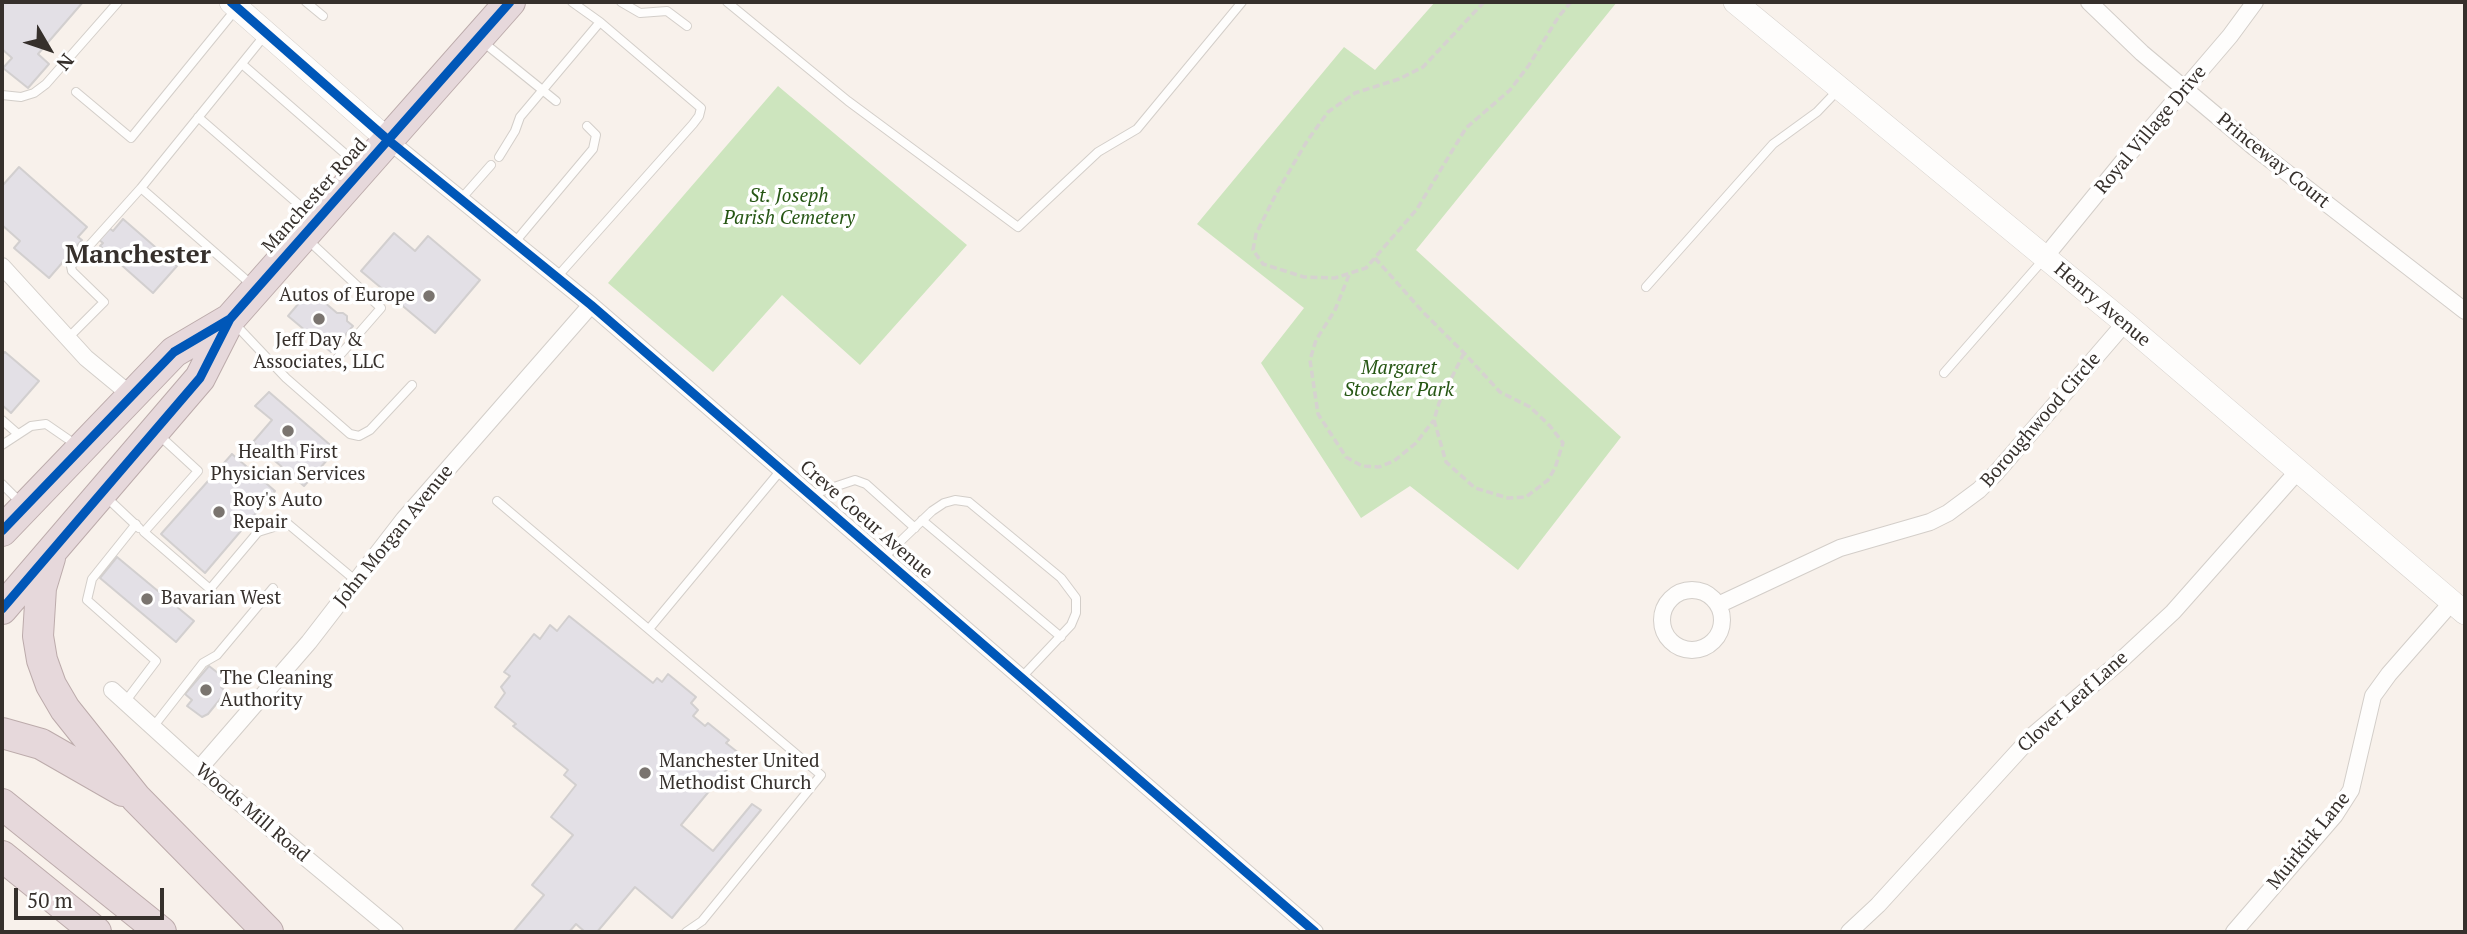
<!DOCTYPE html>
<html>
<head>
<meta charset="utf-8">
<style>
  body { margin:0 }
  #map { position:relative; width:2467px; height:934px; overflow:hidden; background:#f8f1eb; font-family:"PT Serif",serif }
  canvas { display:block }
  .frame { position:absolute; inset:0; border:4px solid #36302c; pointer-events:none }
  .north { position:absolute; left:14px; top:14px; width:70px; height:70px; -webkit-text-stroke:5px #fff; paint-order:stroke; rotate:129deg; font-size:19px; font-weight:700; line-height:28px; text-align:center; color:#36302c }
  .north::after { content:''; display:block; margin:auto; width:24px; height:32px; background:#36302c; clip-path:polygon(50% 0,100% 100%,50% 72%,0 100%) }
  .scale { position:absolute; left:14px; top:888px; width:150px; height:32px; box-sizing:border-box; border:4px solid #36302c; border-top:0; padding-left:9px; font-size:21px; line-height:24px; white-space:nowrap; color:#36302c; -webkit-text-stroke:5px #fff; paint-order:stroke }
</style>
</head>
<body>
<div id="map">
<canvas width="2467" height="934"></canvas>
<div class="frame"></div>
<div class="north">N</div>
<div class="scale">50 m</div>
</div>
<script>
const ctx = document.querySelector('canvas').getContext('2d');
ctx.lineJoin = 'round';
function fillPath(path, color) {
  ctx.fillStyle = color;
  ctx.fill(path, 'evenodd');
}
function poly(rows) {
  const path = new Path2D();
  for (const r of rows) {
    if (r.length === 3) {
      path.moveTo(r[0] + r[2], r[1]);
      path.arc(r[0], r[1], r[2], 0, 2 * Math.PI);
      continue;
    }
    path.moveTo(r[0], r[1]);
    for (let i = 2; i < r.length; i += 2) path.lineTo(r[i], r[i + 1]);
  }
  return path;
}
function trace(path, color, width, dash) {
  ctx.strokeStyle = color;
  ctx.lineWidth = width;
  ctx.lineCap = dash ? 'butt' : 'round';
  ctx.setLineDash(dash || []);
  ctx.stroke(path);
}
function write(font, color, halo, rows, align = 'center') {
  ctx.font = font + ' "PT Serif",serif';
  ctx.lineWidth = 7;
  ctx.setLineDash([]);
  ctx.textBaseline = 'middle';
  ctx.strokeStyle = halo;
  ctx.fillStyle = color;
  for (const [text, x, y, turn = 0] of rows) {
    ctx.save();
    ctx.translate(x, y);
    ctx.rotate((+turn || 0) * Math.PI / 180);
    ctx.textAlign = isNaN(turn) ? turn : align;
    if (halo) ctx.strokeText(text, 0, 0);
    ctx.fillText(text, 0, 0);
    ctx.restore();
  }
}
const green = poly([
  [1435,2,1617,2,1416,250,1621,437,1518,570,1410,486,1361,518,1261,363,1304,308,1197,224,1344,47,1375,70],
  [778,86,967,245,860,365,782,295,713,372,608,283]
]);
const building = poly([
  [4,2,83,2,38,54,49,64,28,88,3,68,12,58,2,49,2,4,4,2],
  [19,167,87,227,78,237,82,240,49,278,14,248,20,241,2,225,2,186,19,167],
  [123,219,177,266,153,293,100,246,103,243,98,239,108,227,113,231,123,219],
  [394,233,415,251,428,236,480,280,435,333,361,271,394,233],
  [310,290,337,313,343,313,347,316,347,321,353,326,331,352,288,316,310,290],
  [5,352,39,381,11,413,2,405,2,355,5,352],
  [269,392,336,450,304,486,253,442,272,420,255,406,269,392],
  [232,454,275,491,205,573,161,534,232,454],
  [117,557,194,621,176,642,100,578,117,557],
  [569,616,653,683,657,678,662,682,668,674,696,697,691,703,698,710,693,716,705,726,708,723,729,740,726,743,740,754,681,825,713,851,752,804,761,810,672,918,635,887,597,932,585,932,576,924,569,932,513,932,544,895,532,885,573,835,551,817,576,785,564,775,568,770,513,726,516,724,495,707,505,693,501,687,510,676,504,672,534,634,540,639,550,625,557,631,569,616],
  [209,666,227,680,221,687,226,692,208,714,202,717,187,706,192,700,185,694,209,666]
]);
const path = poly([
  [1484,2,1423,67,1399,79,1355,93,1328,112,1307,141,1276,194,1256,234,1253,250,1263,264,1304,277,1335,278,1366,268,1417,209,1466,128,1510,90,1529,65,1559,16,1571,2],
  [1375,258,1423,312,1464,353,1500,392,1530,407,1550,426,1563,443,1555,468,1548,480,1526,497,1508,498,1475,488,1446,462,1434,420,1439,403,1464,353],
  [1349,275,1335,310,1316,340,1310,360,1318,414,1346,457,1362,466,1379,467,1394,461,1416,443,1434,420]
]);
const lane = poly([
  [306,2,323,16],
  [621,2,640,13,667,11,687,26],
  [727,2,848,101,1018,227,1098,152,1137,129,1242,2],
  [483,42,556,101],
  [242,64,358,165],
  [76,92,131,138,236,9],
  [2,95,21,97,34,93,46,84,118,2],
  [198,117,312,216],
  [499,157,515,131,520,117,600,22],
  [461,199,491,165],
  [308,240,381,308,333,363],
  [515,242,593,149,596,135,587,126],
  [557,277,693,124,699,116,701,108,600,22,572,2],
  [252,285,141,188,265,35],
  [1646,287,1773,144,1817,112,1838,90],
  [234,323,286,378,350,434,359,436,370,430,412,385],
  [68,338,104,302,72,271,71,266,141,188],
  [1944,373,2043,260],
  [2,420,18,434],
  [160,436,198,471,144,532,210,589,258,532,287,523,355,580],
  [2,445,31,426,46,424,75,444],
  [2,484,22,504],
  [810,495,855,480,866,484,915,528],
  [105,496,139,528],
  [497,501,821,775,702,921,686,932],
  [922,520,1061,637],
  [883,558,932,511,944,503,955,500,969,502,1061,578,1076,598,1076,613,1071,625,1021,678],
  [649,629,781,470],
  [125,702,156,661,87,600,92,579,136,524],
  [153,727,203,663,217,655,273,588]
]);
const street = poly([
  [2089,2,2142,53,2255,148,2465,311],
  [388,140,591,305,1315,932],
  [2045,257,2129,154,2230,36,2255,2],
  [2,266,86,358,132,396],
  [1692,620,30],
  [1718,605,1840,548,1930,522,1948,513,1979,490,1996,473,2125,323],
  [112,690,199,769,395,932],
  [199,769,309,642,404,519,591,305],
  [1849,932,1878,905,2033,735,2117,664,2173,612,2297,472],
  [2234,932,2335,815,2351,790,2373,696,2389,674,2452,602]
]);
const secondary = poly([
  [231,2,388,140],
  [1735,2,2125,323,2465,613]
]);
const highway = poly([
  [2,531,174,352,230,319],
  [50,558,41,588,38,636,42,660,51,685,65,709,136,798,268,932],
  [2,609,200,378,230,319,510,2],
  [2,733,41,744,123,791],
  [2,804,161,932],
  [2,856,96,932]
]);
const cycleway = poly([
  [231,2,388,140,591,305,1315,932],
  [2,531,174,352,230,319],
  [2,609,200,378,230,319,510,2]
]);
const markers = [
  [429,296,7,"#7a746f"],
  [319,319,7,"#7a746f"],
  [288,431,7,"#7a746f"],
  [219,512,7,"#7a746f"],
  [147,599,7,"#7a746f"],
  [206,690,7,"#7a746f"],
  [645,773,7,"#7a746f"]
];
const streetNames = [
  ["Royal Village Drive",2151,130,-50],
  ["Princeway Court",2273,161,39],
  ["Manchester Road",315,196,-48],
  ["Henry Avenue",2102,305,40],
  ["Boroughwood Circle",2041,420,-49],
  ["Creve Coeur Avenue",866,520,41],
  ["John Morgan Avenue",394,536,-51],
  ["Clover Leaf Lane",2073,702,-42],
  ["Woods Mill Road",252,813,40],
  ["Muirkirk Lane",2309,841,-51]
];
const parkNames = [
  ["St. Joseph",789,197],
  ["Parish Cemetery",789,219],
  ["Margaret",1399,369],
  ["Stoecker Park",1399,391]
];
const poiNames = [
  ["Autos of Europe",415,296,"right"],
  ["Jeff Day &",319,341,"center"],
  ["Associates, LLC",319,363,"center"],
  ["Health First",288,453,"center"],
  ["Physician Services",288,475,"center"],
  ["Roy's Auto",233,501],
  ["Repair",233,523],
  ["Bavarian West",161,599],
  ["The Cleaning",220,679],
  ["Authority",220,701],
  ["Manchester United",659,762],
  ["Methodist Church",659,784]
];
const districtNames = [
  ["Manchester",138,256]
];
fillPath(green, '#cde5be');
fillPath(building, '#e3e0e6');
trace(building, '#d2cfcf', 2);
trace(lane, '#d3cec9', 10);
trace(street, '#d3cec9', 18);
trace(secondary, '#d3cec9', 24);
trace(highway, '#bcabab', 32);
trace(path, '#d6d2d0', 3.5, [7, 3.5]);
trace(lane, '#fefdfc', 8);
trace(street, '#fefdfc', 16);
trace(secondary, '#fefdfc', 23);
trace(highway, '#e6d8db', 30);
trace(cycleway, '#0057b8', 9);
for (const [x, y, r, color] of markers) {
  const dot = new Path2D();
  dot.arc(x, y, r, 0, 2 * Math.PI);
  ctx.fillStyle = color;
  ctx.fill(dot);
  trace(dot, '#fff', 2.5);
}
write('19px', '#36302c', '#fff', streetNames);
write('italic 19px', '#265614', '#fff', parkNames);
write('19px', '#36302c', '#fff', poiNames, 'left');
write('bold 26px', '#36302c', '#fff', districtNames);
</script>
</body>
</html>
